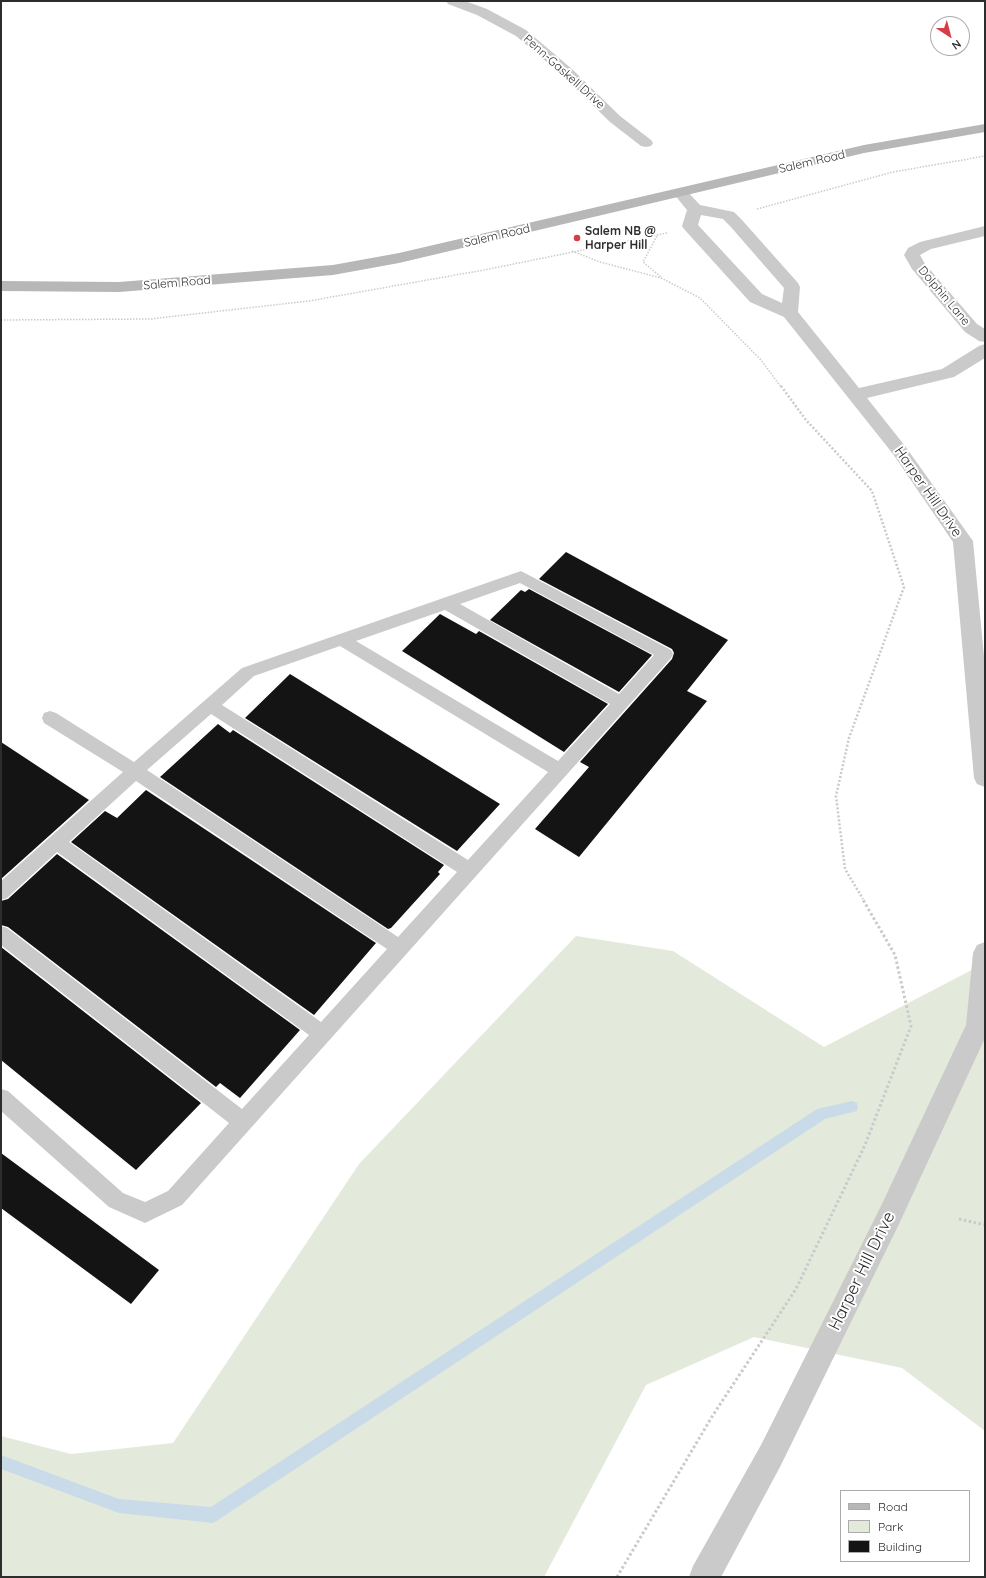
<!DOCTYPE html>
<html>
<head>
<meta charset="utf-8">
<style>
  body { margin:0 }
  #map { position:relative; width:986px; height:1578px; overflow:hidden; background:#fff; font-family:Quicksand,sans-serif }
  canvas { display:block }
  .frame { position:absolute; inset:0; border:2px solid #2d2d2d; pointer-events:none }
  .legend { position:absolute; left:840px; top:1490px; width:130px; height:72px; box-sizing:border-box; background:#fff; border:1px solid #ababab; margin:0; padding:5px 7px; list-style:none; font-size:12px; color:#2d2d2d }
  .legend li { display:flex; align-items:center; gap:8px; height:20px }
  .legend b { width:20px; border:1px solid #ababab }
  .north { position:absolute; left:930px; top:16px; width:40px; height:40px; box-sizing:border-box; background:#fff; border:1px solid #ababab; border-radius:50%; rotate:144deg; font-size:11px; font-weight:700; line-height:16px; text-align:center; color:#2d2d2d }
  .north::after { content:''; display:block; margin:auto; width:14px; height:18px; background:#d73d42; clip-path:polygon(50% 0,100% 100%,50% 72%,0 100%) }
</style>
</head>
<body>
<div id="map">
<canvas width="986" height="1578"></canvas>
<div class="frame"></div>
<ul class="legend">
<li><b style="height:5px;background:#b7b7b7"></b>Road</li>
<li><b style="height:11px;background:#e3eadc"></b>Park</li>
<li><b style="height:11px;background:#141414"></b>Building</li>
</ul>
<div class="north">N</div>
</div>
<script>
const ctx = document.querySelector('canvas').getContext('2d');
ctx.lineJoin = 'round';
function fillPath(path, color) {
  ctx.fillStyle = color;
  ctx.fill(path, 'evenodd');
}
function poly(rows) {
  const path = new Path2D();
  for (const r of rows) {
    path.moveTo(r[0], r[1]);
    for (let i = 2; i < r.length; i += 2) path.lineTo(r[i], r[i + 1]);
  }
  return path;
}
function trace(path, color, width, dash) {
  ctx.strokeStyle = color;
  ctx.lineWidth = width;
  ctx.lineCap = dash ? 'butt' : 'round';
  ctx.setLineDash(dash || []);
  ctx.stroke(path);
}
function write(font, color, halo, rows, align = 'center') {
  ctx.font = font + ' Quicksand,sans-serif';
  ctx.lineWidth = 4;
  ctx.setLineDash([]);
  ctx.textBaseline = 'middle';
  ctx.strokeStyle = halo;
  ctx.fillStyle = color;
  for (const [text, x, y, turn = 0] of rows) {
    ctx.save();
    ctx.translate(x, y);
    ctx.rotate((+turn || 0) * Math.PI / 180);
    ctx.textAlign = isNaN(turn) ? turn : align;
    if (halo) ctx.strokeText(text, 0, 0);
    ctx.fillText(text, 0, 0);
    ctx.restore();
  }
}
const green = poly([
  [576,936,673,951,824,1047,985,963,985,1431,902,1368,754,1337,646,1385,544,1577,1,1577,1,1436,71,1454,173,1443,359,1164]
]);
const stream = poly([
  [852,1101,857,1103,858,1107,857,1111,825,1119,218,1520,213,1523,119,1513,1,1469,1,1455,119,1499,211,1507,817,1109,852,1101]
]);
const building = poly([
  [566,552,728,640,687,691,707,701,579,857,535,829,589,767,580,762,672,659,674,653,672,649,539,579],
  [529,589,652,655,619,692,490,620,521,590,525,592],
  [440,614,476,634,479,631,608,704,564,752,402,651],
  [290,674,500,804,457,851,245,718],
  [218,724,230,733,233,730,444,865,438,872,440,874,391,928,388,929,160,777],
  [1,742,89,800,1,879],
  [146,790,376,943,314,1015,71,842,105,811,117,818],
  [57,854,300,1030,240,1098,220,1083,216,1087,8,927,1,925,1,901,8,899],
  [1,947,201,1103,136,1170,1,1060],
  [1,1153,159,1270,131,1304,1,1208]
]);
const pathFar2 = poly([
  [757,209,893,172,985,156],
  [657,236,643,262,661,277],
  [572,251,600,262,661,278,700,298,761,360,781,387],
  [1,320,150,319,309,301,484,270,667,233]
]);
const pathFar1 = poly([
  [781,386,806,420,872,491,904,587,849,738,836,796,845,869,863,899]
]);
const path = poly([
  [959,1219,985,1225],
  [617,1577,713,1415,796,1289,865,1145,911,1026,895,955,862,898]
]);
const service = poly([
  [521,571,671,650,673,654,671,658,182,1205,145,1223,109,1207,1,1111,1,1089,8,1091,123,1193,145,1202,168,1191,229,1123,1,945,1,926,7,928,242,1109,309,1035,57,852,7,898,1,900,1,881,123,772,44,723,42,718,44,713,50,711,56,713,134,762,242,668,521,571],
  [520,583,654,655,619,694,460,604,520,583],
  [445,610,610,704,558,761,356,641,445,610],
  [340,646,548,772,468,860,222,705,254,676,340,646],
  [211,714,457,872,398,937,147,770,211,714],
  [136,781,387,949,321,1022,69,842,136,781]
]);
const minor = poly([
  [446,1,465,1,487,9,526,30,572,69,620,116,651,140,653,143,651,146,646,147,641,146,610,122,562,75,516,36,477,15,448,4,446,1],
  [681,188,686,190,700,205,734,212,742,220,798,283,800,287,798,312,859,388,942,369,979,346,985,344,985,358,954,377,867,398,905,446,973,541,985,667,985,787,977,784,974,778,953,542,893,454,784,317,750,302,684,229,682,226,687,210,673,193,676,190,681,188],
  [701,215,723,219,730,226,784,288,782,303,762,294,698,225,701,215],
  [985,226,985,236,931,249,920,255,925,264,977,324,985,329,985,342,979,341,965,332,912,269,904,255,908,248,920,242,985,226],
  [985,942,985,1038,899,1224,781,1465,721,1577,689,1577,693,1566,761,1445,881,1206,966,1025,973,953,977,945,985,942]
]);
const secondary = poly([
  [985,124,985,132,864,153,399,263,333,275,119,292,1,291,1,281,119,282,333,265,399,253,864,145,985,124]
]);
const markers = [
  [577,238,4,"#d73d42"]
];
const farStreetnames = [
  ["Penn-Gaskell Drive",564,72,42],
  ["Salem Road",812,162,-13],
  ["Salem Road",497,236,-13],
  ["Salem Road",177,283,-5],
  ["Dolphin Lane",944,296,50]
];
const farPoinames = [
  ["Salem NB @",585,231],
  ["Harper Hill",585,245]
];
const streetNames = [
  ["Harper Hill Drive",928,492,55]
];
const nearStreetnames = [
  ["Harper Hill Drive",862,1271,-64]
];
fillPath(green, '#e3eadc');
fillPath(stream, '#c9dbe8');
fillPath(building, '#141414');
trace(pathFar2, '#cacaca', 1.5, [1.5, 1.5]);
trace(pathFar1, '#cacaca', 2.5, [2, 2]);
trace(path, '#cacaca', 3, [2.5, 2.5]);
fillPath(service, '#cacaca');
fillPath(minor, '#cacaca');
fillPath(secondary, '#b7b7b7');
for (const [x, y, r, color] of markers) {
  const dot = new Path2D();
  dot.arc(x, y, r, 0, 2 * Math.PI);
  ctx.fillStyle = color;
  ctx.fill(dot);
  trace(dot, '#fff', 1.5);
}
write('12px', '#2d2d2d', '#fff', farStreetnames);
write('bold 12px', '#2d2d2d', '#fff', farPoinames, 'left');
write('14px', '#2d2d2d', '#fff', streetNames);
write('17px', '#2d2d2d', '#fff', nearStreetnames);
</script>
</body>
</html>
